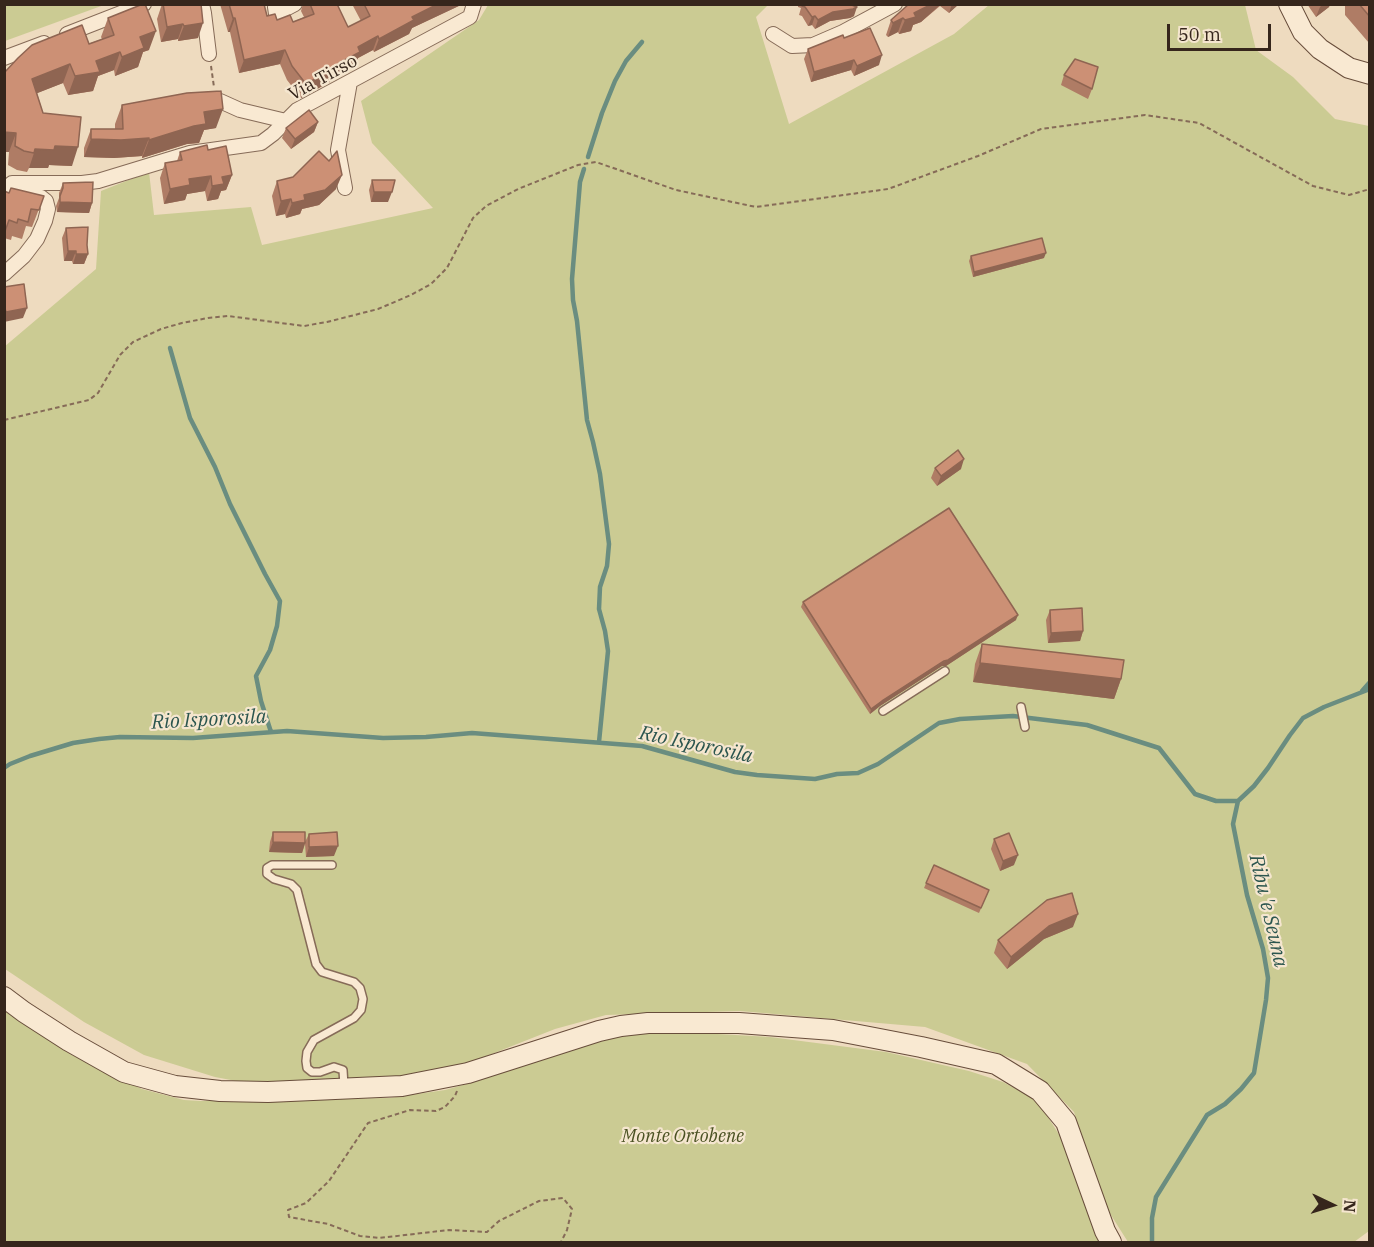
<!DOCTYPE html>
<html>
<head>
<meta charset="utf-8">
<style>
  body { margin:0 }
  #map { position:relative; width:1374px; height:1247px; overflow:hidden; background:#eedbbf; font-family:"IBM Plex Serif",serif }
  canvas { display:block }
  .frame { position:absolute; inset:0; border:6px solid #36261c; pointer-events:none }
  .north { position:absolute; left:1302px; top:1175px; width:60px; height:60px; -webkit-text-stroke:4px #f5e6cf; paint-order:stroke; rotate:94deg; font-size:16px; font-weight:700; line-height:24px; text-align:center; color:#36261c }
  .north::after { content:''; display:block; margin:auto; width:21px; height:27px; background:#36261c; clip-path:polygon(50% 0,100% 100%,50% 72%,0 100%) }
  .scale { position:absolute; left:1167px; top:24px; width:104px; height:27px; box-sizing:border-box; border:3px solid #36261c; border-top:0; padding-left:8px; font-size:18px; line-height:21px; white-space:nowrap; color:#36261c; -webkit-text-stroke:4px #f5e6cf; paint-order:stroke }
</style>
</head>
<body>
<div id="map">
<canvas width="1374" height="1247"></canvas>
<div class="frame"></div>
<div class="north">N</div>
<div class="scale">50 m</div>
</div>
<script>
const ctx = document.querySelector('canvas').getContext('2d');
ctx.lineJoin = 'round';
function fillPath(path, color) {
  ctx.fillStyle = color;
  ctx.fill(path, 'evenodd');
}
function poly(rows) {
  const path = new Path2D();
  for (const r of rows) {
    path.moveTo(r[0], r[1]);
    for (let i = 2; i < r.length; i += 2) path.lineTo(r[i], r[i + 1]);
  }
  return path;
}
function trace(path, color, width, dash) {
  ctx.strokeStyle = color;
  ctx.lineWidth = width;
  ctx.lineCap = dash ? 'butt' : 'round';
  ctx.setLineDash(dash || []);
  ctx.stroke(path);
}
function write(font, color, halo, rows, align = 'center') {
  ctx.font = font + ' "IBM Plex Serif",serif';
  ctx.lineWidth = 4.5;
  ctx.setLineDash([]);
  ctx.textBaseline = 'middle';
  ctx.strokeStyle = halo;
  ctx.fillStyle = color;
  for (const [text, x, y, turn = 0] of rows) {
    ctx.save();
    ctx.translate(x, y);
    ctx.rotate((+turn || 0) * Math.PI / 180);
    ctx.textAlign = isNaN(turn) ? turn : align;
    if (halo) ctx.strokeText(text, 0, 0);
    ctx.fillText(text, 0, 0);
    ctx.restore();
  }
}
const green = poly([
  [5,4,104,4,104,5,5,41],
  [488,5,768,5,756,17,789,124,954,34,989,5,1245,5,1256,50,1293,77,1335,119,1369,126,1369,1231,1354,1242,1128,1242,1104,1204,1074,1112,1027,1064,925,1027,740,1011,606,1015,555,1029,464,1065,387,1080,252,1084,215,1077,144,1055,84,1022,5,969,4,347,96,269,101,191,149,172,154,215,251,207,262,245,433,208,372,143,361,101,479,20],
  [4,1005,72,1055,142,1089,184,1100,201,1101,389,1098,445,1090,474,1082,600,1040,634,1034,683,1032,770,1037,886,1052,969,1071,1003,1082,1033,1098,1046,1114,1067,1147,1102,1242,5,1242]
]);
const stream = poly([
  [588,157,602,113,615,81,626,61,642,42],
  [584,169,580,182,572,279,573,300,577,321,587,420,593,442,600,474,609,544,607,566,600,587,599,609,605,631,608,651,599,742],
  [170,348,190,418,215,467,230,504,265,574,280,601,277,626,270,650,256,676,261,701,271,732],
  [1362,691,1370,682],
  [4,768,10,764,30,756,73,743,99,739,120,737,193,738,287,731,383,738,426,737,472,733,642,746,735,772,757,775,815,779,837,774,858,773,878,764,939,723,960,719,1013,716,1087,725,1159,748,1195,794,1216,801,1238,801,1254,786,1268,768,1290,735,1303,718,1324,707,1370,689],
  [1152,1242,1152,1218,1156,1197,1207,1115,1225,1104,1241,1089,1254,1073,1266,1000,1268,978,1263,949,1247,895,1233,824,1238,801]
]);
const path = poly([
  [211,66,214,87],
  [4,420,89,400,98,393,120,355,133,342,161,329,182,323,208,318,228,316,304,326,327,322,378,309,411,295,431,284,447,268,473,218,486,206,518,189,578,165,596,162,676,190,756,207,888,189,978,156,1041,129,1145,115,1199,123,1313,186,1349,195,1370,189],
  [457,1091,455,1096,445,1107,436,1111,410,1110,368,1123,329,1181,306,1203,288,1210,289,1217,328,1224,360,1236,379,1238,449,1230,487,1232,499,1221,539,1201,563,1198,572,1209,567,1230,561,1242]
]);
const lane = poly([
  [1021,707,1025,727],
  [883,711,945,671],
  [332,865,272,865,267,868,267,874,274,879,291,884,297,890,316,964,322,972,354,982,360,988,363,999,361,1010,354,1018,314,1040,307,1052,306,1061,307,1068,312,1072,320,1072,334,1067,343,1070,344,1086]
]);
const street = poly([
  [202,4,204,13,209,54],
  [275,7,276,14,295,4],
  [67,34,144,4],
  [773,34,792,46,813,45,843,32,895,4],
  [4,58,44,43],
  [204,100,220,101,240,110,286,121],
  [345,188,338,150,350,82],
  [4,191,12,183,82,183,98,181,190,153,261,143,273,134,297,110,470,17,474,4],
  [4,274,24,256,37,239,45,221,48,209,46,201,41,197,27,195]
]);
const secondary = poly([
  [1289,4,1303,32,1320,49,1349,68,1370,74],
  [4,997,24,1012,69,1041,124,1072,175,1086,220,1091,268,1092,402,1086,468,1073,599,1031,621,1026,648,1023,739,1023,833,1030,921,1047,996,1064,1040,1091,1066,1122,1105,1231,1111,1242]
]);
const wall = poly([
  [162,4,201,4,198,38,178,41,178,39,161,42,157,19],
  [220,4,264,4,267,16,277,20,293,22,304,17,301,11,303,4,337,4,348,27,361,21,352,4,463,4,412,28,409,34,374,52,373,50,358,58,355,66,336,75,335,79,301,98,287,80,280,64,239,73,230,32,228,32],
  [798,4,849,4,854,16,850,18,830,21,815,29,812,25,808,26,802,16,799,15,801,8,798,7],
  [909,4,959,4,949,13,940,6,921,22,913,25,911,31,899,34,898,32,888,37,886,35,891,20],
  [1307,4,1330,4,1329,7,1316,17],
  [1345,4,1370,4,1369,43,1345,15],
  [108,18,149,50,143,52,138,67,115,76,114,70,98,76,93,91,68,95,63,83,37,93,43,113,72,166,49,165,48,168,29,168,27,172,17,170,8,165,9,152,4,73,102,39,101,37],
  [844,38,879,65,854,76,851,70,811,82,804,59,808,49],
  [1064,75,1092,89,1088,99,1061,85],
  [122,105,216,128,204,130,199,143,187,144,142,158,142,156,114,158,84,157,84,148,91,129,115,129,115,124],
  [318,122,314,132,291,149,282,138,286,128],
  [208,150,232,175,226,190,221,191,218,199,207,201,205,191,187,194,185,200,164,204,160,178,165,163,177,161,180,152],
  [372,180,388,202,371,202,369,190],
  [277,181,336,189,319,205,302,209,300,214,286,218,285,214,276,216,272,196],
  [63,183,92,203,89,213,57,212,56,206,59,198,59,193],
  [4,191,9,193,44,196,32,227,26,226,22,239,12,236,11,240,4,238],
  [66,228,87,245,88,254,84,264,73,264,72,261,64,261,62,238],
  [971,256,1044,258,973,277,969,261],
  [935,468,961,469,937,486,931,478],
  [803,602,1016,620,946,666,942,666,880,706,870,714,801,607],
  [1050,610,1083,631,1080,641,1048,643,1046,620],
  [982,644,1121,679,1114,699,973,682,975,664],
  [273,832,305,842,309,834,334,856,306,857,305,844,302,853,269,852,270,842],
  [994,839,1014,865,1000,871,991,849],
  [934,865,989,890,979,913,924,888],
  [1073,927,1044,939,1007,969,994,953,998,940]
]);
const shadedWall = poly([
  [438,4,463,4,412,28,409,34,374,52,379,39,417,14],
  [930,4,941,4,921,22,913,25,911,31,899,34,905,20,914,13],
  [952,4,959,4,949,13],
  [1323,4,1330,4,1329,7,1316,17,1320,7],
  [857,7,854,16,850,18,830,21,815,29,818,20,833,12],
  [815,16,812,25,808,26,812,17],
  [233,18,235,18,230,32,228,32],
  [903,18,898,32,888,37,893,23],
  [203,23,198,38,178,41,184,26],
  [183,24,178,39,161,42,167,27],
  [156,31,149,50,143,52,138,67,115,76,122,57,140,37],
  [378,36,373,50,358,58,355,66,336,75,335,79,301,98,306,84,358,47],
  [285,50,280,64,239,73,244,60],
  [120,52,114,70,98,76,93,91,68,95,75,76,96,61],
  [882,55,879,65,854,76,857,66],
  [854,60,851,70,811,82,814,72],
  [70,64,63,83,25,98,32,79],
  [223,109,216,128,204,130,199,143,187,144,142,158,149,140,204,112],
  [318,122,314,132,291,149,295,139],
  [4,132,16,133,9,152,4,152],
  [149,138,142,156,114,158,84,157,91,139],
  [55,146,78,147,72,166,49,165,48,168,29,168,34,153,35,149],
  [232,175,226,190,221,191,218,199,207,201,212,186,222,177],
  [342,175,336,189,319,205,302,209,300,214,286,218,292,203,304,195],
  [211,176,205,191,187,194,185,200,164,204,170,189,189,179],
  [374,192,392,192,388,202,371,202],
  [291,199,285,214,276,216,281,201],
  [60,202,92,203,89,213,57,212],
  [68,251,76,251,72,261,64,261],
  [1046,253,1044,258,973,277,974,272],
  [76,254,88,254,84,264,73,264],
  [27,308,23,318,4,322,4,316,6,312],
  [964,459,961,469,937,486,941,476],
  [1018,615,1016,620,946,666,942,666,880,706,870,714,871,709,882,701],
  [1083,631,1080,641,1048,643,1051,633],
  [980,663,1121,679,1114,699,973,682],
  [273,842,305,843,302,853,269,852],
  [338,846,334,856,306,857,309,847],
  [1018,855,1014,865,1000,871,1003,861],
  [1078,914,1073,927,1044,939,1007,969,1011,957,1049,926]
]);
const building = poly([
  [143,4,145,4,156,31,140,37,144,48,122,57,120,52,96,61,100,72,75,76,70,64,32,79,43,113,81,117,78,147,55,146,54,150,35,149,34,153,24,151,15,146,16,133,4,132,4,73,18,58,32,45,82,25,89,44,114,35,108,18,143,4],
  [163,4,201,4,203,23,184,26,183,24,167,27,163,4],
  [229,4,264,4,267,16,275,14,277,20,290,15,293,22,314,14,310,4,337,4,348,27,370,16,364,4,438,4,412,17,414,20,379,39,378,36,358,47,360,52,339,63,340,65,306,84,292,66,285,50,244,60,235,18,233,18,229,4],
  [802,4,849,4,857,7,853,9,833,12,818,20,815,16,812,17,805,7,802,6,802,4],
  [909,4,930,4,926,7,914,13,916,17,905,20,903,18,893,23,891,20,909,4],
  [1359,4,1370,4,1370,17,1359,4],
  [870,28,882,55,857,66,854,60,814,72,808,49,843,35,844,38,870,28],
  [1075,59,1098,67,1092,89,1064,75,1075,59],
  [221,91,223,109,204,112,206,124,194,126,149,140,149,138,121,140,91,139,91,129,123,129,122,105,187,93,221,91],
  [309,110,318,122,295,139,286,128,309,110],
  [207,145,208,150,226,146,232,175,222,177,224,184,212,186,211,176,189,179,190,185,170,189,165,163,182,160,180,152,207,145],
  [319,151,329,161,337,151,342,175,325,190,304,195,305,200,292,203,291,199,281,201,277,181,293,177,319,151],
  [372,180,395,180,392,192,374,192,372,180],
  [93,182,92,203,60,202,60,196,63,188,63,183,93,182],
  [11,188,44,196,39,210,31,209,28,222,18,219,17,223,9,220,4,234,4,191,9,193,11,188],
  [88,227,87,245,88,254,76,254,76,251,68,251,66,228,88,227],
  [1042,238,1046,253,974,272,971,256,1042,238],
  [24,284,27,308,6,312,4,305,4,287,24,284],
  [958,450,964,459,941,476,935,468,958,450],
  [949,508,1018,615,948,660,944,661,882,701,871,709,803,602,949,508],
  [1082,608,1083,631,1051,633,1050,610,1082,608],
  [982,644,1124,660,1121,679,980,663,982,644],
  [273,832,305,832,305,843,273,842,273,832],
  [337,832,338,846,309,847,309,834,337,832],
  [1009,833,1018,855,1003,861,994,839,1009,833],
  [934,865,989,890,981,908,926,883,934,865],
  [1072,893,1078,914,1049,926,1011,957,998,940,1047,900,1072,893]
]);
const streetNames = [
  ["Via Tirso",323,78,-29]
];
const parkNames = [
  ["Monte Ortobene",683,1137]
];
const waterNames = [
  ["Rio Isporosila",209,720,-3],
  ["Rio Isporosila",696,745,12],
  ["Ribu 'e Seuna",1268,911,77]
];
fillPath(green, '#cbcb93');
trace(stream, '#6a8d80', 4.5);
trace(lane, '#866b58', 10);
trace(street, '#866b58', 16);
trace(secondary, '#684d3b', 22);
trace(path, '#866b58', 2, [4.5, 3]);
trace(lane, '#f9e9d2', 7);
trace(street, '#f9e9d2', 14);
trace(secondary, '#f9e9d2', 20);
fillPath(wall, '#af7c65');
fillPath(shadedWall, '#8f6552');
fillPath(building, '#cc9075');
trace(building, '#8f6552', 1.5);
write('18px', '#36261c', '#f5e6cf', streetNames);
write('italic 18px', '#4b5223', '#f5e6cf', parkNames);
write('italic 20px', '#2b554e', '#f5e6cf', waterNames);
</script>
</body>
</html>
